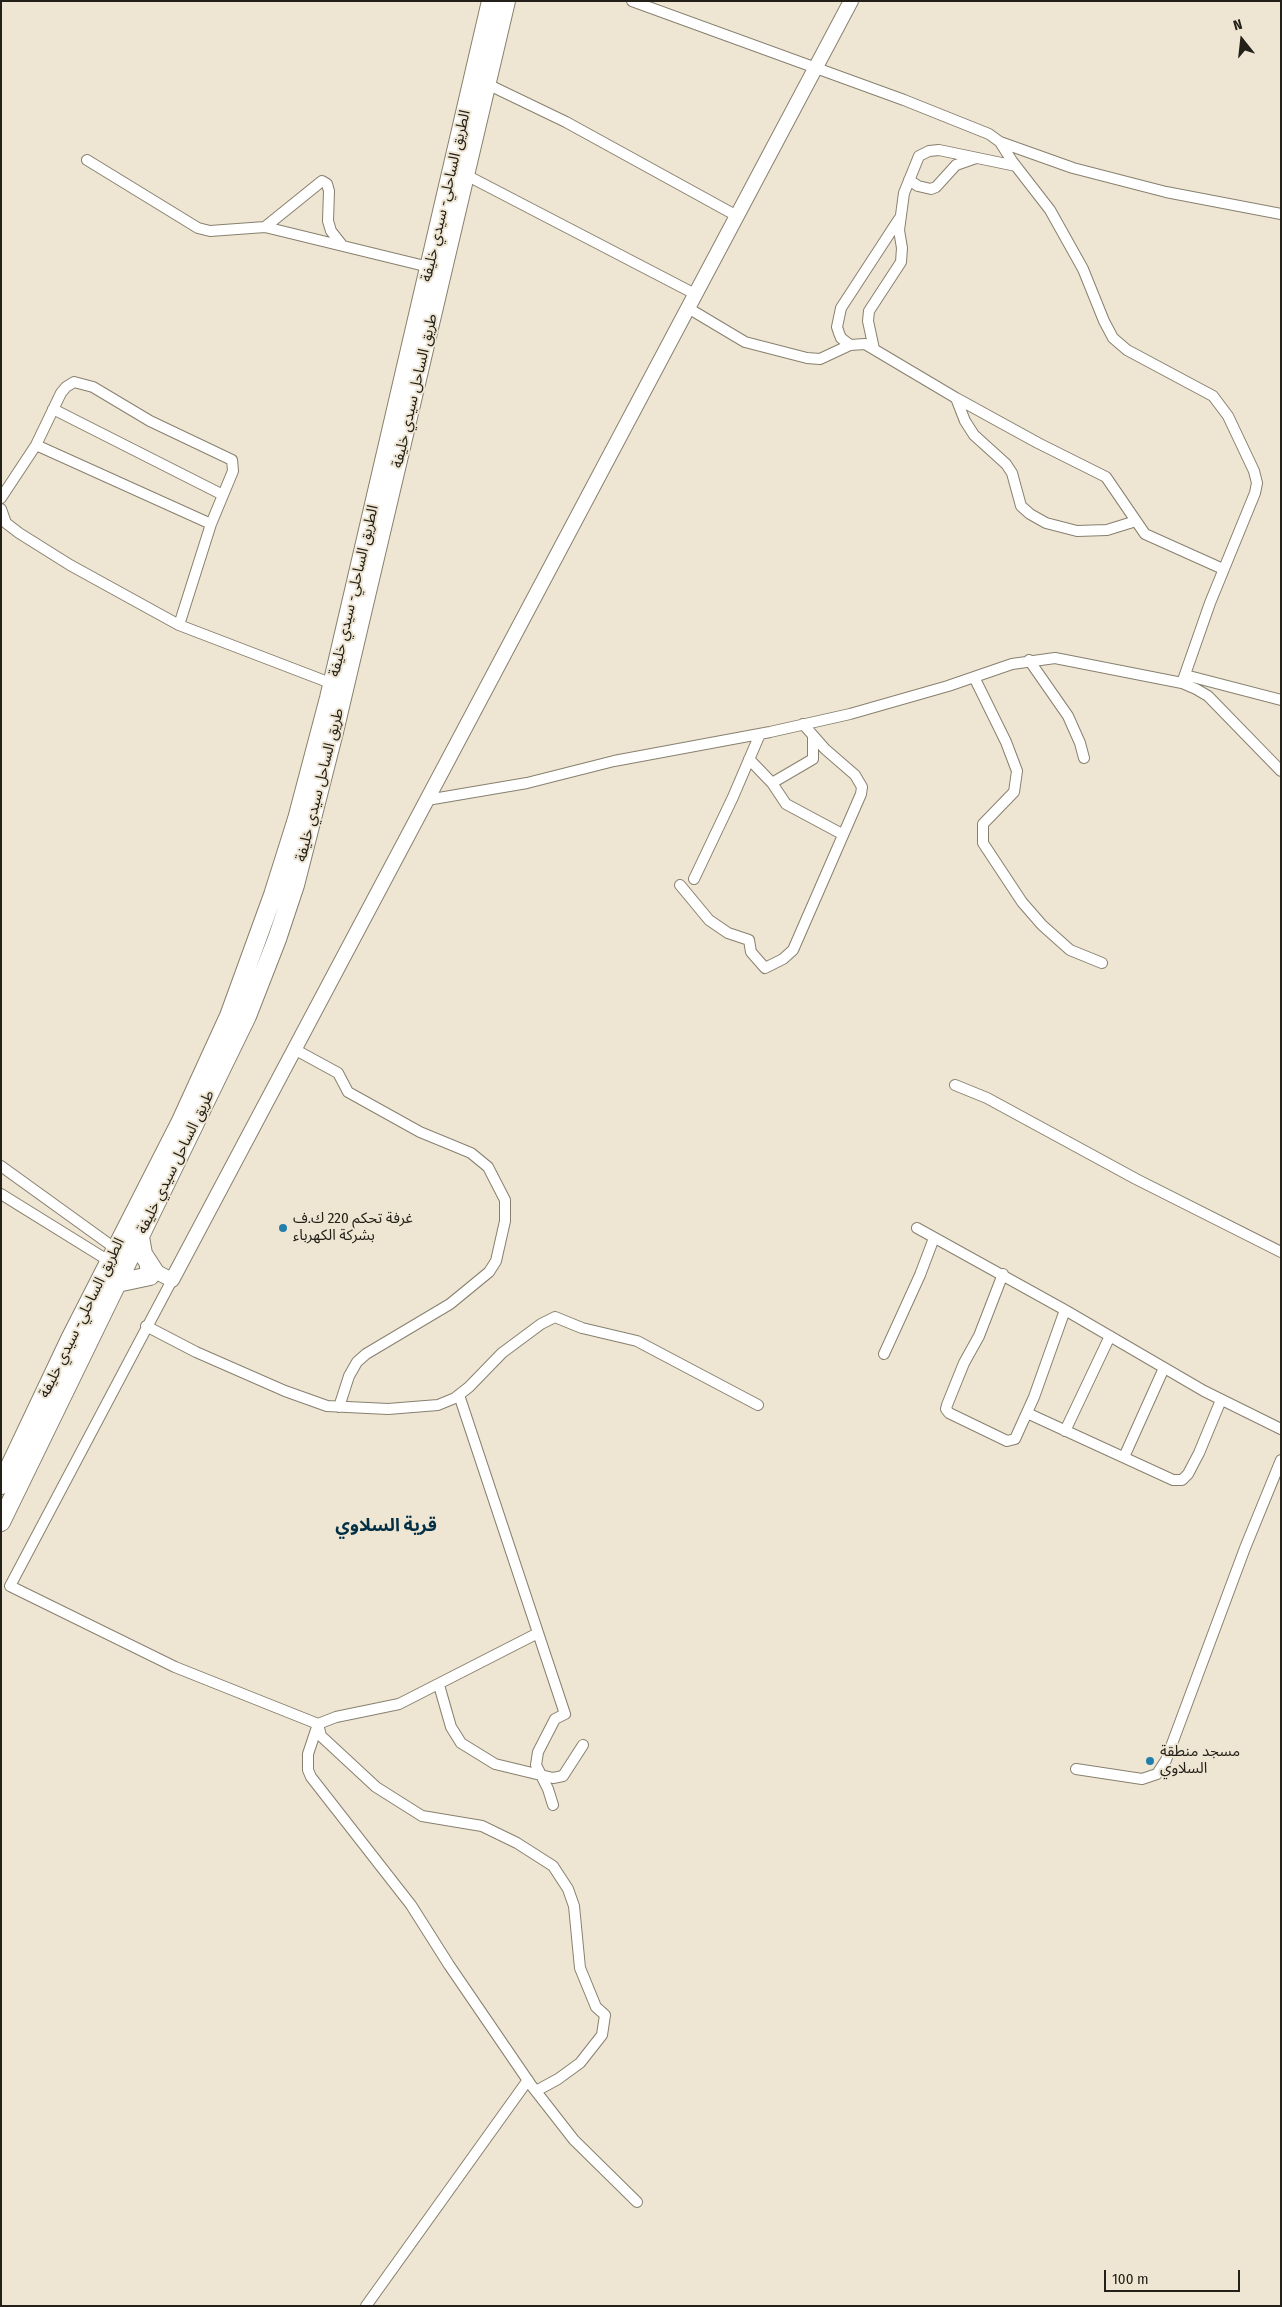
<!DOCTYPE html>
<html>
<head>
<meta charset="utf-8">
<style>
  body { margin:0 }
  #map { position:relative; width:1282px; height:2307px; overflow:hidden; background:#eee5d2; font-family:"Fira Sans Condensed",sans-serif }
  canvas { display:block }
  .frame { position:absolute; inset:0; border:2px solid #232019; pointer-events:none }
  .north { position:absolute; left:1217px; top:15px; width:50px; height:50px; -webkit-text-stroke:4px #eee5d2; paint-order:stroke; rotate:344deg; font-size:14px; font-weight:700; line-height:20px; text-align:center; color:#232019 }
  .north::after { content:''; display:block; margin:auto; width:18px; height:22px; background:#232019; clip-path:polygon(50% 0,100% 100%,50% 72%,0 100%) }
  .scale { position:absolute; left:1104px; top:2270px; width:136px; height:22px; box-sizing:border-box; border:2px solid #232019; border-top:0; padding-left:6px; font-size:15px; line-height:18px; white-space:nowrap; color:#232019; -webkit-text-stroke:4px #eee5d2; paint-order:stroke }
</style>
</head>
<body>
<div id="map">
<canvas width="1282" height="2307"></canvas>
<div class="frame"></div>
<div class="north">N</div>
<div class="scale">100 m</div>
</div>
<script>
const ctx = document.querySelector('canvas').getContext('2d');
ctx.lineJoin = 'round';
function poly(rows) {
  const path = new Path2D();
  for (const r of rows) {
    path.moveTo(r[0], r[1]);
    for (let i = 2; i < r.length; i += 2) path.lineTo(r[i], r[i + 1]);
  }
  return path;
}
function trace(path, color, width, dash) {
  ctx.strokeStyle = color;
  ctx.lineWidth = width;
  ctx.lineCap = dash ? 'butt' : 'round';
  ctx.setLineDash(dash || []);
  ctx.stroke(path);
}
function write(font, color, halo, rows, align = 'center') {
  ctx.font = font + ' "Fira Sans Condensed","Noto Sans Arabic",sans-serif';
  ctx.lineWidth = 4;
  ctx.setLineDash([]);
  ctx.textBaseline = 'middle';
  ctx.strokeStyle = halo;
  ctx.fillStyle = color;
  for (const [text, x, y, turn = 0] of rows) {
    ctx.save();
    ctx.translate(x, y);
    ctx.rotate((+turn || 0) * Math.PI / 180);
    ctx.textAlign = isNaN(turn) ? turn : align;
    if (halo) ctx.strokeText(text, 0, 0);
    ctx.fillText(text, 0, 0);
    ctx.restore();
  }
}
const minor = poly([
  [632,1,904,100,989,134,1000,142,1012,161,1050,210,1083,269,1104,321,1113,338,1127,350,1213,396,1228,416,1254,471,1257,483,1255,493,1210,603,1182,683],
  [487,84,566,122,737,216],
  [1000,142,1073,168,1166,192,1281,214],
  [87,160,198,228,210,231,265,227,429,267],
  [466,175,695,294],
  [909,180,918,186,931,189,936,187,956,165,976,158],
  [265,227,322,181,327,184,329,191,328,221,331,231,342,245],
  [688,308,745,342,807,358,820,359,850,345,865,344,956,398,1038,443,1106,477,1145,534,1223,569],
  [850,345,841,338,839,333,837,327,841,308,899,219],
  [874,349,868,321,869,311,901,262,902,248,899,230,904,193,919,156,929,151,939,150,1016,166],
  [956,398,965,421,974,435,1006,464,1012,473,1021,506,1030,514,1046,523,1077,531,1107,530,1136,521],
  [53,409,223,495],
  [36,445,211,524],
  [1,498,36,445,61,393,66,387,74,382,93,387,150,421,232,460,233,471,211,524,179,625],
  [1,509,6,523,19,533,70,565,179,625,333,684],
  [1029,660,1068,716,1080,743,1084,758],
  [1185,675,1281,700],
  [974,677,1006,742,1017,771,1014,792,983,824,983,843,1022,902,1042,925,1070,950,1102,963],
  [749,759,772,783,813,759,813,736],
  [772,783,786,804,842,834],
  [427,800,527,783,614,761,770,732,850,714,948,686,1012,664,1055,658,1182,683,1196,689,1208,696,1281,771],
  [694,879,733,797,760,734],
  [680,885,709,920,728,933,749,940,751,952,765,968,783,959,793,950,861,794,862,787,855,775,825,749,803,724],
  [294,1049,338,1073,348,1092,420,1132,471,1153,488,1167,505,1200,505,1221,496,1261,489,1272,450,1304,366,1354,357,1362,349,1376,339,1407],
  [955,1085,987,1098,1136,1179,1281,1252],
  [1,1166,116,1249],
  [1,1194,109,1261],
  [917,1228,1065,1310,1204,1391,1281,1429],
  [1003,1274,979,1336,964,1363,947,1405,946,1409,949,1413,1007,1441,1015,1439,1034,1397,1065,1310],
  [172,1280,10,1586,175,1667,318,1724],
  [146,1326,196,1352,285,1391,327,1406,388,1409,438,1405,455,1398,469,1387,502,1353,541,1324,555,1317,582,1328,637,1341,758,1405],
  [884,1354,920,1275,934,1238],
  [459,1395,565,1714,555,1719,538,1752,536,1765,548,1789,553,1805],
  [1027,1413,1173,1480,1182,1480,1188,1474,1199,1453,1221,1400],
  [1065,1431,1110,1336],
  [1124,1457,1164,1368],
  [538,1633,399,1704,336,1717,318,1724,308,1754,308,1770,311,1777,411,1905,449,1965,531,2085,574,2140,637,2202],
  [439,1685,451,1727,461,1743,495,1764,553,1778,563,1776,583,1745],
  [318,1724,321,1736,376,1787,422,1816,482,1826,517,1843,553,1866,568,1889,574,1906,580,1968,596,2007,605,2015,602,2035,580,2063,558,2079,536,2091],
  [1076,1769,1142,1779,1157,1774,1166,1760,1245,1548,1281,1460],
  [366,2306,528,2080]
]);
const tertiary = poly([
  [147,1267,172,1280,851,1]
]);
const trunk = poly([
  [140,1237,143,1254,154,1271],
  [117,1283,150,1276],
  [1,1485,70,1339,181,1121,229,1016,273,895,297,819,329,698,491,1],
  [1,1522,247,1016,277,939,295,885,334,732,506,1]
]);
const markers = [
  [283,1228,5,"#247eac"],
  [1150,1761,5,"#247eac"]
];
const streetNames = [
  ["الطريق الساحلي- سيدي خليفة",446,196,-77],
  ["طريق الساحل سيدي خليفة",415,391,-77],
  ["الطريق الساحلي- سيدي خليفة",354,591,-77],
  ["طريق الساحل سيدي خليفة",320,785,-76],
  ["طريق الساحل سيدي خليفة",176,1162,-64],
  ["الطريق الساحلي- سيدي خليفة",82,1318,-64]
];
const poiNames = [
  ["غرفة تحكم 220 ك.ف",293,1219],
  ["بشركة الكهرباء",293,1236],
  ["مسجد منطقة",1160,1752],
  ["السلاوي",1160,1769]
];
const quarterNames = [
  ["قرية السلاوي",386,1526]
];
trace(minor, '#88806f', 12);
trace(tertiary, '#88806f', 16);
trace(trunk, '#88806f', 20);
trace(minor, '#fff', 10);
trace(tertiary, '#fff', 14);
trace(trunk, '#fff', 18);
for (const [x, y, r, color] of markers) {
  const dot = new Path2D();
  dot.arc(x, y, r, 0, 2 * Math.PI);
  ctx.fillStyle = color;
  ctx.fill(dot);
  trace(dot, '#eee5d2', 2);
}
write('15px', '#232019', '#eee5d2', streetNames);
write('15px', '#232019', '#eee5d2', poiNames, 'left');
write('bold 18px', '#032f45', '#eee5d2', quarterNames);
</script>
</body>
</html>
